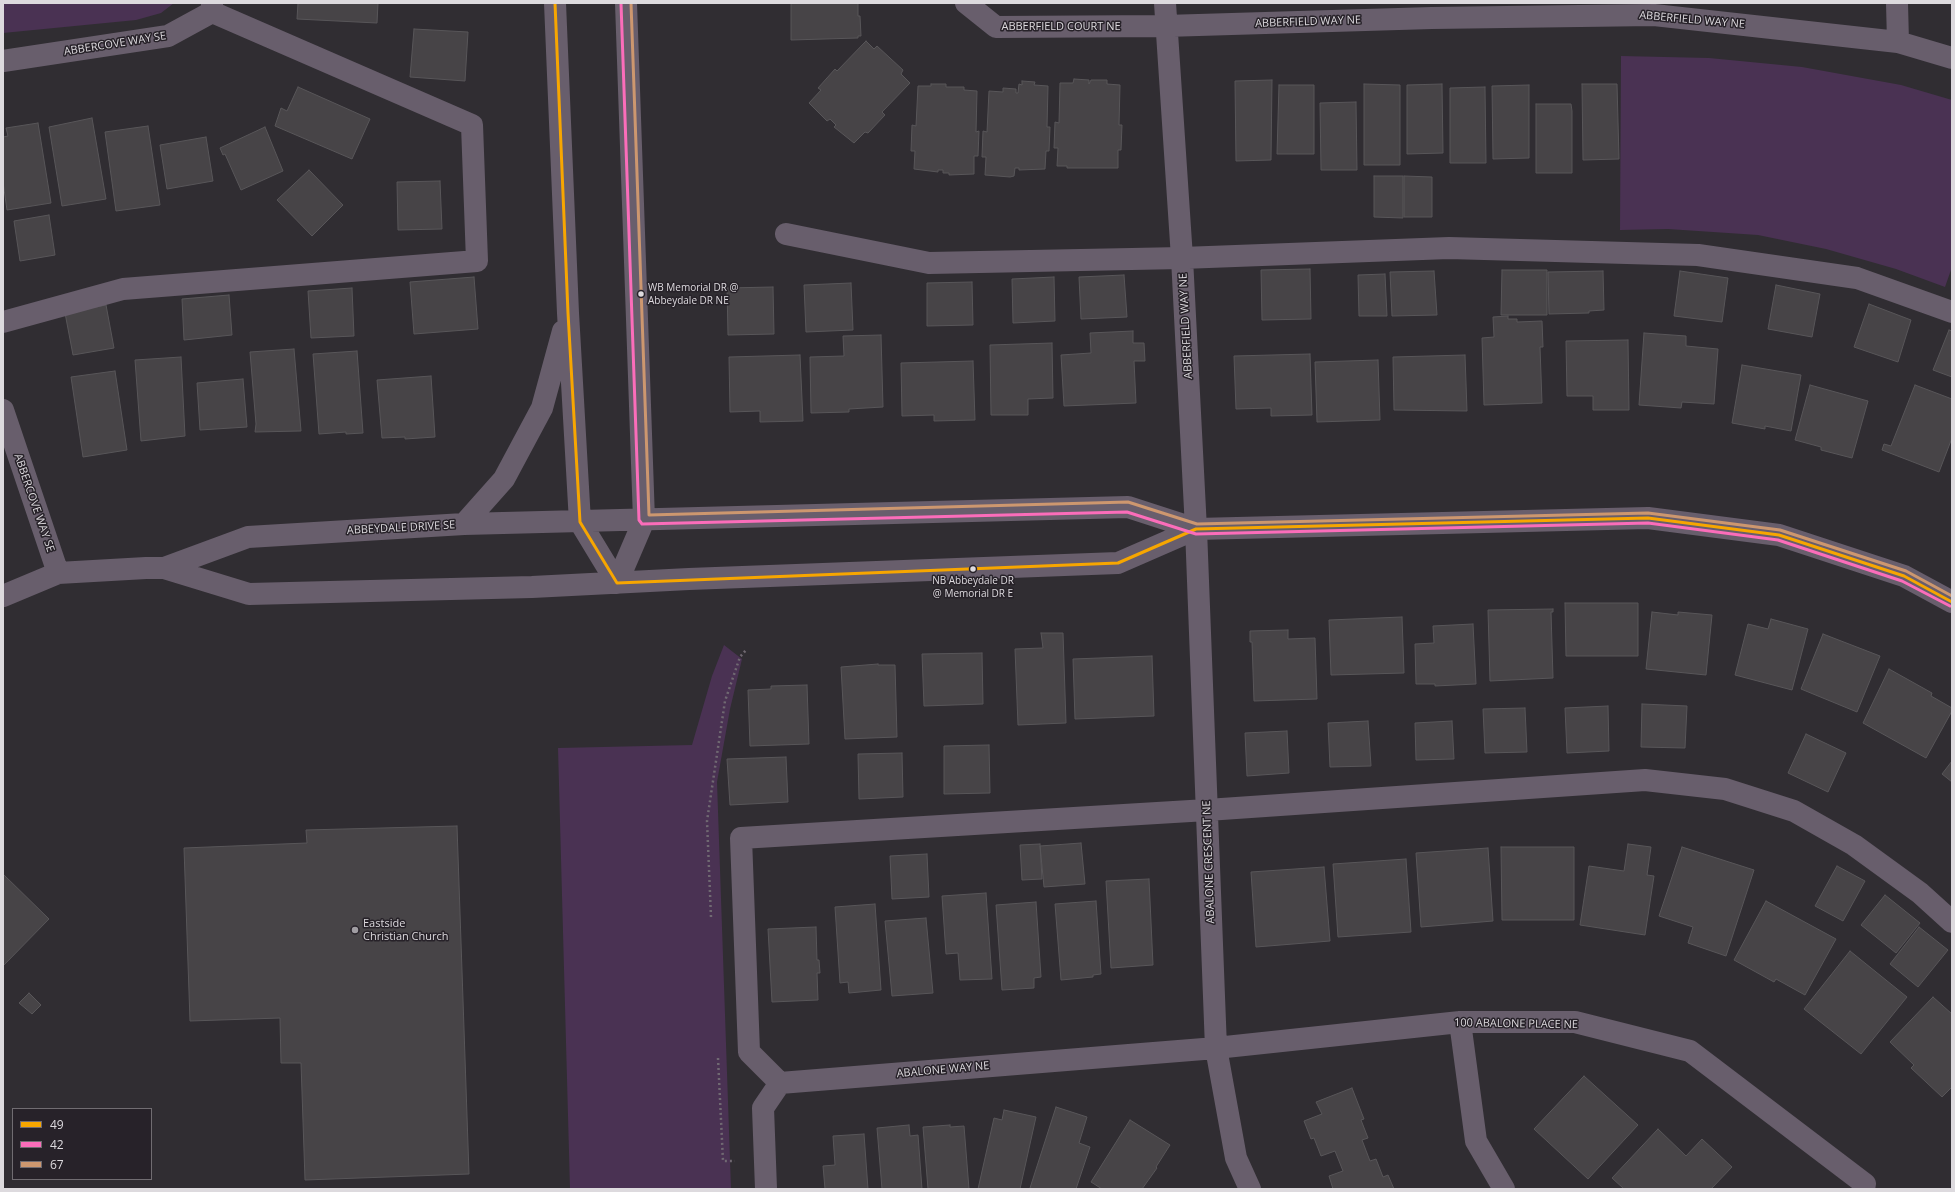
<!DOCTYPE html>
<html>
<head>
<meta charset="utf-8">
<style>
  body { margin:0 }
  #map { position:relative; width:1955px; height:1192px; overflow:hidden; background:#302d32; font-family:"Open Sans",sans-serif }
  canvas { display:block }
  .frame { position:absolute; inset:0; border:4px solid #dddade; pointer-events:none }
  .legend { position:absolute; left:12px; top:1108px; width:140px; height:72px; box-sizing:border-box; background:#272229; border:1px solid #706c71; margin:0; padding:5px 7px; list-style:none; font-size:12px; color:#dddade }
  .legend li { display:flex; align-items:center; gap:8px; height:20px }
  .legend b { width:20px; border:1px solid #706c71 }
</style>
</head>
<body>
<div id="map">
<canvas width="1955" height="1192"></canvas>
<div class="frame"></div>
<ul class="legend">
<li><b style="height:5px;background:#f7a600"></b>49</li>
<li><b style="height:5px;background:#fb6dba"></b>42</li>
<li><b style="height:5px;background:#cd976f"></b>67</li>
</ul>
</div>
<script>
const ctx = document.querySelector('canvas').getContext('2d');
ctx.lineJoin = 'round';
function fillPath(path, color) {
  ctx.fillStyle = color;
  ctx.fill(path, 'evenodd');
}
function poly(rows) {
  const path = new Path2D();
  for (const r of rows) {
    path.moveTo(r[0], r[1]);
    for (let i = 2; i < r.length; i += 2) path.lineTo(r[i], r[i + 1]);
  }
  return path;
}
function trace(path, color, width, dash) {
  ctx.strokeStyle = color;
  ctx.lineWidth = width;
  ctx.lineCap = dash ? 'butt' : 'round';
  ctx.setLineDash(dash || []);
  ctx.stroke(path);
}
function write(font, color, halo, rows, align = 'center') {
  ctx.font = font + ' "Open Sans",sans-serif';
  ctx.lineWidth = 3;
  ctx.setLineDash([]);
  ctx.textBaseline = 'middle';
  ctx.strokeStyle = halo;
  ctx.fillStyle = color;
  for (const [text, x, y, turn = 0] of rows) {
    ctx.save();
    ctx.translate(x, y);
    ctx.rotate((+turn || 0) * Math.PI / 180);
    ctx.textAlign = isNaN(turn) ? turn : align;
    if (halo) ctx.strokeText(text, 0, 0);
    ctx.fillText(text, 0, 0);
    ctx.restore();
  }
}
const green = poly([
  [3,3,174,3,161,13,136,20,3,33],
  [1621,56,1709,58,1802,67,1901,85,1952,100,1952,267,1945,287,1896,269,1826,249,1758,235,1668,229,1620,230],
  [724,645,742,659,730,709,717,782,731,1189,570,1189,558,748,692,745,712,676]
]);
const building = poly([
  [298,3,378,3,377,23,297,19,298,3],
  [791,3,858,3,858,16,860,16,861,36,858,36,858,38,791,40,791,3],
  [414,29,468,32,465,81,410,77,414,29],
  [866,41,874,49,877,46,903,70,901,74,910,83,882,112,885,115,868,133,865,132,854,143,834,127,836,125,830,119,827,121,809,103,821,90,818,88,835,69,837,71,866,41],
  [1074,79,1089,80,1089,84,1091,80,1107,80,1107,84,1120,85,1119,125,1122,125,1121,150,1118,150,1118,168,1067,168,1067,166,1057,166,1058,148,1054,148,1055,122,1059,123,1060,83,1073,83,1074,79],
  [1272,80,1271,160,1236,161,1235,81,1272,80],
  [1022,81,1035,82,1034,85,1048,86,1047,127,1050,127,1049,151,1046,151,1045,169,1019,170,1019,168,1015,168,1014,176,1010,177,985,175,986,157,982,157,983,131,987,132,989,91,1003,92,1003,88,1016,89,1016,93,1018,93,1019,84,1022,85,1022,81],
  [931,84,946,84,946,87,964,87,964,90,977,91,976,132,979,131,978,156,974,156,974,174,949,175,949,173,943,173,943,170,938,170,938,172,914,169,915,151,911,151,912,125,916,126,918,86,931,86,931,84],
  [1364,84,1400,85,1400,165,1364,165,1364,84],
  [1442,84,1443,153,1407,154,1407,85,1442,84],
  [1582,84,1617,84,1619,159,1583,160,1582,84],
  [1279,85,1314,85,1314,154,1277,154,1279,85],
  [1529,85,1529,158,1493,159,1492,86,1529,85],
  [298,87,370,119,352,159,275,126,281,108,287,111,298,87],
  [1485,87,1486,163,1450,163,1450,88,1485,87],
  [1356,102,1357,170,1321,170,1320,103,1356,102],
  [1536,104,1571,104,1572,111,1572,173,1536,173,1536,104],
  [92,118,106,199,62,206,49,127,92,118],
  [38,123,51,203,7,210,3,182,3,137,8,136,6,128,38,123],
  [148,126,160,205,116,211,105,132,148,126],
  [265,127,283,171,241,190,225,154,223,155,220,148,265,127],
  [206,137,213,181,167,189,160,145,206,137],
  [309,170,343,205,312,236,277,200,309,170],
  [1374,176,1403,176,1403,218,1374,217,1374,176],
  [1404,176,1432,177,1432,217,1404,217,1404,176],
  [440,181,442,229,398,230,397,182,440,181],
  [49,215,55,255,20,261,14,221,49,215],
  [1310,269,1311,319,1262,320,1261,270,1310,269],
  [1502,270,1547,270,1547,315,1501,315,1502,270],
  [1434,271,1437,315,1392,316,1390,272,1434,271],
  [1603,271,1604,310,1589,311,1589,313,1549,314,1548,272,1603,271],
  [1680,271,1728,278,1722,322,1674,316,1680,271],
  [1385,274,1387,316,1359,316,1358,275,1385,274],
  [1124,275,1127,317,1081,319,1079,277,1124,275],
  [474,277,478,329,414,334,410,282,474,277],
  [1054,277,1055,321,1013,323,1012,279,1054,277],
  [972,282,973,325,927,326,927,283,972,282],
  [851,283,853,330,806,332,804,285,851,283],
  [1776,285,1820,294,1812,337,1768,329,1776,285],
  [773,287,774,334,728,335,727,288,773,287],
  [352,288,354,336,311,338,308,291,352,288],
  [229,295,232,335,184,340,182,299,229,295],
  [1869,304,1911,320,1898,362,1854,347,1869,304],
  [106,305,114,348,73,355,65,313,106,305],
  [1508,316,1508,319,1517,319,1517,322,1542,321,1543,347,1540,347,1542,403,1484,405,1482,338,1494,337,1493,317,1508,316],
  [1949,330,1952,331,1952,377,1933,370,1949,330],
  [1133,331,1133,343,1144,343,1145,361,1134,361,1136,403,1064,406,1061,355,1091,353,1090,333,1133,331],
  [1644,333,1686,336,1686,346,1718,349,1714,404,1682,402,1681,408,1639,405,1644,333],
  [881,335,883,407,849,409,849,412,811,413,810,357,844,356,843,336,881,335],
  [1628,340,1629,410,1593,410,1593,396,1567,396,1566,341,1628,340],
  [1052,343,1053,398,1028,399,1028,415,991,415,990,345,1052,343],
  [294,349,301,431,255,432,256,424,250,352,294,349],
  [357,351,363,433,346,434,346,432,319,434,313,354,357,351],
  [1310,354,1312,415,1271,416,1271,408,1236,409,1234,356,1310,354],
  [800,355,803,421,760,422,760,411,730,412,729,357,800,355],
  [1465,355,1467,411,1394,410,1393,357,1465,355],
  [181,357,185,436,141,441,135,360,181,357],
  [1378,360,1380,420,1317,422,1315,362,1378,360],
  [973,361,975,420,934,421,934,415,902,416,901,363,973,361],
  [1742,365,1801,375,1791,431,1765,426,1765,429,1732,423,1742,365],
  [115,371,127,450,83,457,71,377,115,371],
  [431,376,435,437,405,439,405,437,382,438,377,380,431,376],
  [243,379,247,427,200,430,197,383,243,379],
  [1810,385,1868,401,1852,458,1821,450,1821,447,1795,440,1810,385],
  [1915,385,1952,399,1952,438,1939,472,1882,450,1884,444,1891,446,1915,385],
  [1565,603,1638,603,1638,656,1566,656,1565,603],
  [1553,609,1553,612,1551,612,1553,678,1490,681,1488,610,1553,609],
  [1652,612,1678,615,1678,612,1712,615,1706,675,1646,669,1652,612],
  [1402,617,1404,673,1331,675,1329,620,1402,617],
  [1771,619,1808,629,1792,690,1735,675,1748,624,1768,629,1771,619],
  [1473,624,1476,684,1435,686,1435,684,1416,684,1415,644,1434,643,1433,626,1473,624],
  [1288,630,1288,639,1315,638,1317,699,1254,701,1252,642,1250,642,1250,631,1288,630],
  [1041,633,1063,633,1066,723,1018,725,1015,649,1043,648,1041,633],
  [1823,634,1880,656,1857,712,1801,689,1823,634],
  [982,653,983,704,924,706,922,654,982,653],
  [1152,656,1154,716,1075,719,1073,659,1152,656],
  [878,664,878,665,895,665,897,737,845,739,841,667,878,664],
  [1889,669,1932,693,1931,696,1952,708,1952,711,1926,758,1863,723,1889,669],
  [807,685,809,744,750,746,748,690,771,689,771,686,807,685],
  [1642,704,1687,706,1685,748,1641,747,1642,704],
  [1608,706,1609,751,1567,753,1565,708,1608,706],
  [1525,708,1527,752,1485,753,1483,709,1525,708],
  [1368,721,1371,766,1330,767,1328,723,1368,721],
  [1452,721,1454,759,1416,760,1415,723,1452,721],
  [1287,731,1289,773,1247,776,1245,733,1287,731],
  [1806,734,1846,753,1828,792,1788,773,1806,734],
  [989,745,990,793,944,794,944,746,989,745],
  [902,753,903,797,859,799,858,754,902,753],
  [786,757,788,802,730,805,727,759,786,757],
  [1952,761,1952,782,1942,774,1952,761],
  [457,826,469,1174,305,1180,301,1063,281,1063,280,1018,190,1021,184,848,307,843,306,830,457,826],
  [1081,843,1085,884,1044,887,1040,846,1081,843],
  [1040,844,1042,879,1022,880,1020,845,1040,844],
  [1628,844,1651,847,1647,875,1654,876,1645,935,1580,925,1589,866,1624,871,1628,844],
  [1501,847,1574,847,1574,920,1502,920,1501,847],
  [1682,847,1754,870,1726,956,1688,943,1693,927,1659,916,1682,847],
  [1488,848,1493,921,1421,927,1416,853,1488,848],
  [927,854,929,897,892,899,890,856,927,854],
  [1406,859,1411,932,1338,937,1333,864,1406,859],
  [1837,866,1865,881,1843,921,1815,906,1837,866],
  [1324,867,1330,941,1256,947,1251,872,1324,867],
  [3,874,49,919,3,966,3,874],
  [1149,879,1153,965,1111,968,1106,881,1149,879],
  [986,893,992,979,960,980,958,953,946,954,942,896,986,893],
  [1885,895,1920,923,1896,953,1861,925,1885,895],
  [1096,901,1101,974,1093,975,1093,977,1061,980,1055,904,1096,901],
  [1766,901,1836,939,1805,995,1776,979,1774,982,1734,960,1766,901],
  [1036,902,1041,977,1034,978,1034,988,1002,990,996,905,1036,902],
  [875,904,881,990,849,993,848,982,840,983,835,907,875,904],
  [926,918,933,993,892,996,885,921,926,918],
  [816,927,817,960,819,960,820,973,817,973,818,1000,772,1002,768,929,816,927],
  [1919,927,1948,950,1918,987,1890,964,1919,927],
  [1850,951,1907,997,1861,1054,1804,1009,1850,951],
  [29,993,41,1005,32,1014,19,1003,29,993],
  [1933,997,1952,1014,1952,1087,1942,1097,1911,1068,1914,1065,1890,1042,1933,997],
  [1584,1076,1638,1125,1588,1179,1534,1129,1584,1076],
  [1352,1088,1364,1119,1361,1120,1368,1138,1362,1140,1370,1161,1376,1159,1383,1177,1388,1175,1394,1189,1333,1189,1329,1176,1343,1171,1335,1151,1321,1156,1314,1138,1311,1139,1304,1121,1322,1114,1316,1102,1352,1088],
  [1056,1107,1087,1117,1079,1143,1090,1147,1076,1189,1034,1189,1030,1188,1056,1107],
  [1004,1110,1036,1117,1020,1189,978,1189,994,1118,1002,1120,1004,1110],
  [1130,1120,1170,1145,1156,1167,1157,1168,1142,1189,1102,1189,1091,1182,1130,1120],
  [909,1125,910,1136,918,1135,922,1189,882,1189,877,1128,909,1125],
  [950,1125,950,1127,964,1126,969,1189,928,1189,923,1127,950,1125],
  [1658,1129,1686,1156,1702,1139,1732,1167,1711,1189,1624,1189,1612,1178,1658,1129],
  [864,1134,868,1189,825,1189,823,1166,835,1165,833,1136,864,1134]
]);
const path = poly([
  [711,917,707,821,725,701,740,657,746,650],
  [718,1058,723,1161,735,1161]
]);
const minor = poly([
  [555,3,568,313,580,522,617,583],
  [966,3,996,27,1165,26,1432,18,1654,15,1898,42,1952,58],
  [1165,3,1182,258,1196,529,1216,1048,1236,1158,1250,1189],
  [1897,3,1898,42],
  [3,61,168,36,212,12,212,3],
  [786,234,929,263,1182,258,1449,248,1698,255,1857,278,1952,312],
  [3,322,123,289,477,261,472,125,212,12],
  [3,410,58,573],
  [464,524,504,479,542,408,563,331],
  [164,568,248,537,464,524,1128,507,1196,529,1648,518,1779,535,1904,576,1952,602],
  [617,583,644,520,626,3],
  [3,596,58,573,146,568,164,568,249,594,532,587,689,579,1118,563,1196,529],
  [1460,1022,1476,1141,1504,1189],
  [780,1083,749,1052,741,838,1207,810,1645,780,1725,789,1794,811,1854,845,1920,893,1952,922],
  [766,1189,763,1108,780,1083,1216,1048,1460,1022,1575,1022,1690,1051,1865,1184]
]);
const bus1 = poly([
  [555,3,568,313,580,522,617,583,1118,563,1196,529,1648,518,1779,535,1904,576,1952,602]
]);
const bus2 = poly([
  [621,3,639,520,642,524,1127,512,1196,534,1648,523,1778,540,1902,581,1950,606]
]);
const bus3 = poly([
  [631,3,649,515,1128,502,1197,524,1648,513,1780,530,1906,571,1952,596]
]);
const markers = [
  [641,294,3.5,"#dddade"],
  [973,569,3.5,"#dddade"],
  [355,930,4,"#a09da2"]
];
const busNames = [
  ["WB Memorial DR @",648,288],
  ["Abbeydale DR NE",648,301],
  ["NB Abbeydale DR",973,581,"center"],
  ["@ Memorial DR E",973,594,"center"]
];
const streetNames = [
  ["ABBERFIELD WAY NE",1692,20,5],
  ["ABBERFIELD WAY NE",1308,22,-2],
  ["ABBERFIELD COURT NE",1061,27],
  ["ABBERCOVE WAY SE",115,44,-9],
  ["ABBERFIELD WAY NE",1186,326,-93],
  ["ABBERCOVE WAY SE",34,503,71],
  ["ABBEYDALE DRIVE SE",401,528,-3],
  ["ABALONE CRESCENT NE",1209,862,-92],
  ["100 ABALONE PLACE NE",1516,1024,1],
  ["ABALONE WAY NE",943,1070,-5]
];
const poiNames = [
  ["Eastside",363,924],
  ["Christian Church",363,937]
];
fillPath(green, '#4a3253');
fillPath(building, '#474447');
trace(building, '#585659', 1);
trace(path, '#706972', 2.5, [2, 3]);
trace(minor, '#685e6c', 22);
trace(bus1, '#f7a600', 3);
trace(bus2, '#fb6dba', 3);
trace(bus3, '#cd976f', 3);
for (const [x, y, r, color] of markers) {
  const dot = new Path2D();
  dot.arc(x, y, r, 0, 2 * Math.PI);
  ctx.fillStyle = color;
  ctx.fill(dot);
  trace(dot, '#272229', 1.5);
}
write('10px', '#dddade', '#272229', busNames, 'left');
write('11px', '#dddade', '#272229', streetNames);
write('11px', '#dddade', '#272229', poiNames, 'left');
</script>
</body>
</html>
